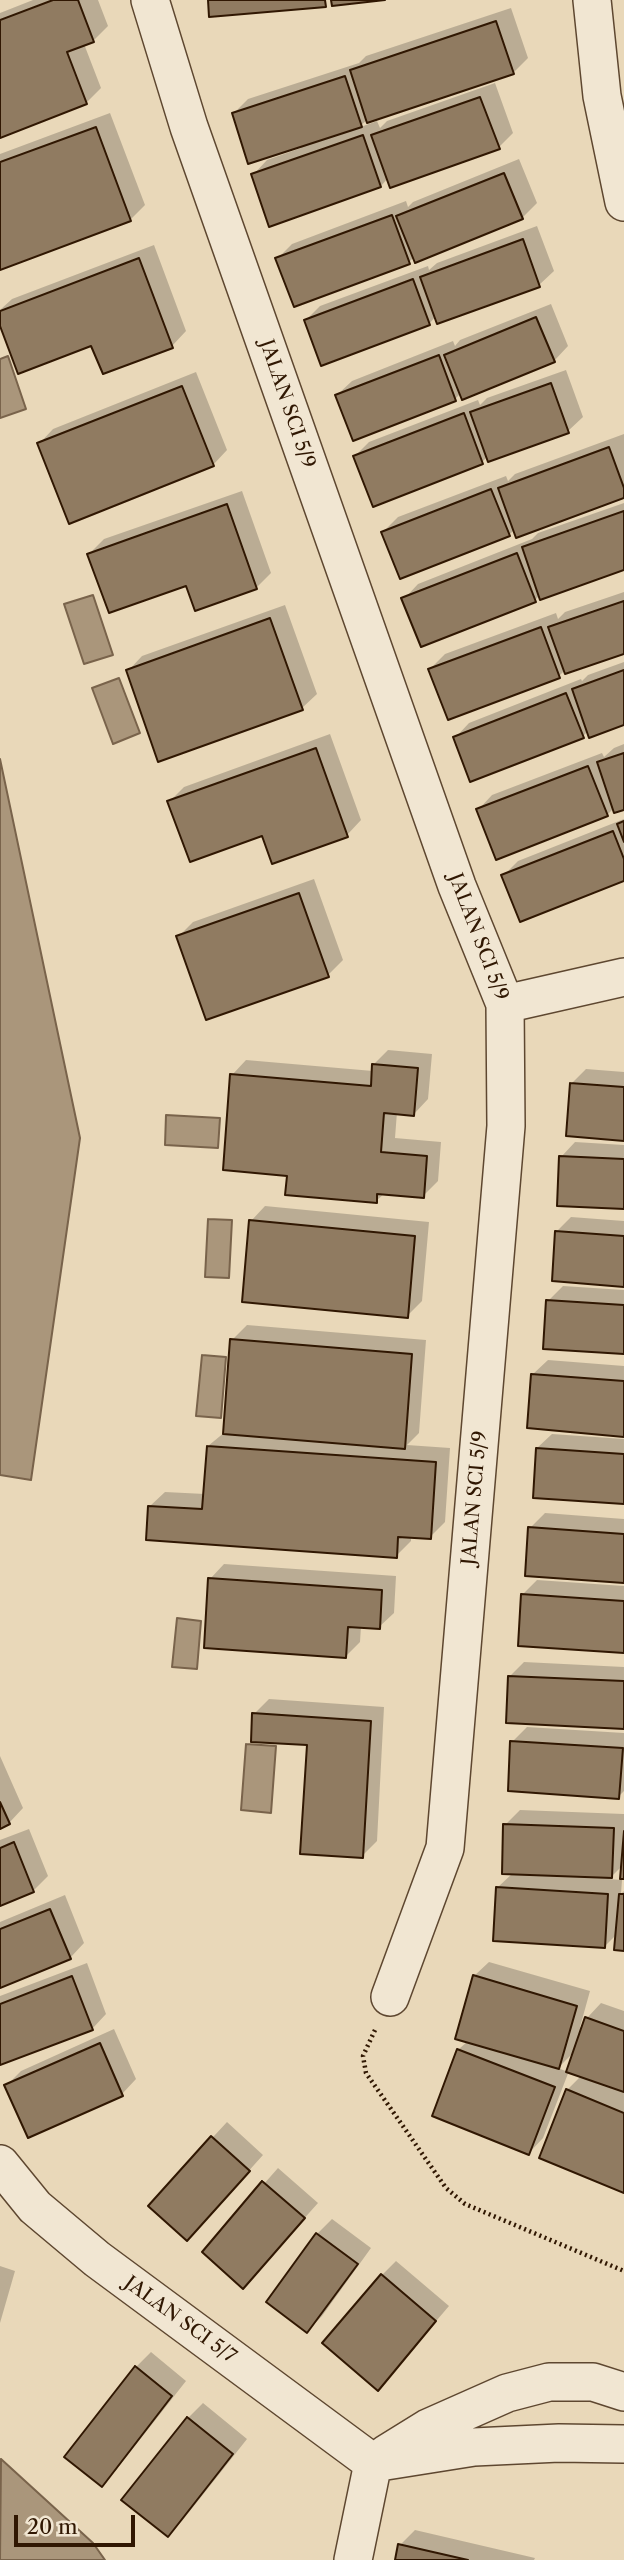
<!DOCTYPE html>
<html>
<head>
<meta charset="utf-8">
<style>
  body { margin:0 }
  #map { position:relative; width:624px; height:2560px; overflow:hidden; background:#e9d8b9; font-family:"Libre Caslon Text",serif }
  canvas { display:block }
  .scale { position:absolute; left:14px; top:2515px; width:121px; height:32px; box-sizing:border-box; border:4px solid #301702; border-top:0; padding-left:9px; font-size:21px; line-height:24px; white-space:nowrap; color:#301702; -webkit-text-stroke:5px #f1e6d2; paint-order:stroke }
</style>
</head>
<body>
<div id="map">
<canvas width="624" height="2560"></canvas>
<div class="scale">20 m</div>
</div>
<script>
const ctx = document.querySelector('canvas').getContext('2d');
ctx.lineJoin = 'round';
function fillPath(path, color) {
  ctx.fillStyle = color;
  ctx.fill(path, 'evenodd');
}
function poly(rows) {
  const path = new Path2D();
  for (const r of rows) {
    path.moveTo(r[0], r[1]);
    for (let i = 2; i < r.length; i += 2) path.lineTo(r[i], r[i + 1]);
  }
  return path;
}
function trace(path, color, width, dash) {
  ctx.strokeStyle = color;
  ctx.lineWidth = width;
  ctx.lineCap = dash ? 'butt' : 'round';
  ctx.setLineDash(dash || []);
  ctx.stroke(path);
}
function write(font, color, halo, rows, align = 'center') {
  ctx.font = font + ' "Libre Caslon Text",serif';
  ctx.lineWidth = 6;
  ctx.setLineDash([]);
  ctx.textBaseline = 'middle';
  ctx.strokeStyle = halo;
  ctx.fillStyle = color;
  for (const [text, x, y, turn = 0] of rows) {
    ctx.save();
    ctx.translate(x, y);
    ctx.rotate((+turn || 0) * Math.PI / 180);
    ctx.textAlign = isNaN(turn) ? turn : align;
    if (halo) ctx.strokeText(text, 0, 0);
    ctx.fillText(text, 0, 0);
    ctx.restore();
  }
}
const water = poly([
  [8,356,26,409,0,418,0,359,8,356],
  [93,595,113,655,84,664,64,604,93,595],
  [119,678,140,733,113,744,92,688,119,678],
  [0,759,80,1138,31,1480,0,1475,0,759],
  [166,1115,220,1118,218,1148,165,1145,166,1115],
  [208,1219,232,1220,229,1278,205,1277,208,1219],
  [202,1355,226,1357,221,1418,196,1416,202,1355],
  [177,1618,201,1621,197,1669,172,1667,177,1618],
  [246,1744,276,1746,271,1813,241,1810,246,1744],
  [1,2459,93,2543,105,2560,0,2560,1,2459]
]);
const shadow = poly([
  [33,0,98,0,108,26,93,41,84,44,101,88,86,103,0,136,0,13],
  [511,8,528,58,513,73,368,119,358,128,377,121,380,128,387,121,495,83,513,133,499,147,388,178,381,186,253,175,267,160,301,148,300,145,234,113,248,99,359,63,366,56],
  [110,113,145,205,130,220,0,268,0,154],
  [519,159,537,203,522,218,414,257,409,262,277,259,292,244,406,201,408,207,413,202],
  [537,226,554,271,539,285,436,316,429,324,306,320,320,306,428,266,429,270,437,263],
  [154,245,186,331,172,346,92,343,0,321,0,310,12,299],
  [551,304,568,346,554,361,461,393,455,399,337,395,352,381,453,341,455,346,460,340],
  [566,370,583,417,568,431,488,456,482,462,355,456,369,442,478,400,480,405,487,398],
  [196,372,227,450,213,465,39,444,53,429],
  [624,434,624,496,515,529,509,535,383,532,398,517,506,476,508,481,515,474],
  [242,491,271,573,256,588,187,584,89,554,104,539],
  [624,503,624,569,540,595,535,600,404,599,418,584,532,539,538,533],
  [624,592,624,652,565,670,559,676,449,717,430,669,445,654,556,613,558,619,565,612],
  [285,605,317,694,302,708,128,671,142,656],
  [624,662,624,723,589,730,583,736,455,738,469,723,581,679,582,681,588,675],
  [330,734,361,820,347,835,263,833,169,802,184,787],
  [624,744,624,808,614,808,607,815,478,810,492,795,602,753,604,757,614,748],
  [624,819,624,879,504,875,518,861],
  [314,879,343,960,328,975,178,937,193,922],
  [388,1050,432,1054,428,1099,414,1114,397,1112,395,1138,441,1142,438,1181,423,1196,385,1193,376,1201,289,1174,232,1075,246,1060,373,1071,374,1064],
  [586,1069,624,1072,624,1139,572,1083],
  [575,1142,624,1145,624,1208,561,1157],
  [265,1206,429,1222,422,1301,407,1316,251,1221],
  [571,1217,624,1221,624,1285,557,1231],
  [563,1286,624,1290,624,1352,548,1301],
  [247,1325,426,1340,419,1433,407,1445,450,1448,445,1522,430,1537,411,1536,411,1541,396,1556,150,1506,165,1492,205,1494,208,1446,225,1432,232,1340],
  [548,1360,624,1366,624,1435,533,1374],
  [552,1434,624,1439,624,1503,537,1448],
  [545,1513,624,1519,624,1582,530,1528],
  [224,1564,396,1576,394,1613,379,1627,361,1626,360,1642,345,1657,210,1579],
  [537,1580,624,1586,624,1651,522,1595],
  [524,1662,624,1667,624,1727,510,1676],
  [269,1699,384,1707,377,1841,362,1856,309,1743,254,1714],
  [527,1727,624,1733,624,1791,618,1797,512,1742],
  [0,1756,23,1808,9,1823,0,1827],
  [520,1810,624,1814,624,1877,623,1865,609,1879,622,1880,621,1894,624,1891,624,1949,617,1934,605,1946,498,1887,513,1873,505,1825],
  [29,1829,48,1876,33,1891,0,1904,0,1840],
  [65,1895,84,1943,70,1958,0,1986,0,1922],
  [489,1962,590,1991,580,2027,583,2028,587,2018,601,2003,624,2011,624,2191,567,2090,582,2075,569,2071,543,2138,529,2153,434,2115,459,2049,468,2041,474,1976],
  [576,2050,568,2072,558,2068],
  [87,1963,106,2014,92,2029,0,2064,0,1996],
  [114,2029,136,2079,122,2094,6,2086,21,2071],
  [227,2122,263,2155,201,2224,150,2205],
  [278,2168,318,2203,243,2287,204,2252],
  [332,2219,371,2248,322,2316,307,2331,317,2234],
  [396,2261,449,2306,378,2389,382,2275],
  [0,2266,15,2271,0,2323],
  [151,2352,186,2381,116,2470,102,2484,136,2367],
  [203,2403,247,2439,182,2521,168,2535,124,2500,188,2418],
  [415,2530,535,2558,534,2560,397,2560,400,2545]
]);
const building = poly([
  [53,0,78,0,94,42,67,52,87,104,0,138,0,20,53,0],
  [208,0,325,0,326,7,209,17,208,0],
  [331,0,385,0,332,6,331,0],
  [496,21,514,74,367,123,350,70,496,21],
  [345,76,362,127,248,164,232,113,345,76],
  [480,97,500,149,390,188,371,135,480,97],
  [96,127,131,221,0,270,0,162,96,127],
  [363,135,381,187,269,227,251,174,363,135],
  [504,173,523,219,415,263,396,216,504,173],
  [392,215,410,264,294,307,275,258,392,215],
  [523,239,540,287,437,324,420,277,523,239],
  [139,258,173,348,103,374,91,346,18,374,0,326,0,311,139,258],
  [413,279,430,325,321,366,304,320,413,279],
  [536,317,555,362,462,400,444,355,536,317],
  [439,355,456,401,353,441,335,395,439,355],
  [551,383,569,433,488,462,470,412,551,383],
  [182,386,214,466,69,524,37,443,182,386],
  [464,413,483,464,373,507,353,456,464,413],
  [609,447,624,488,624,498,516,538,498,488,609,447],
  [491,489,510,536,400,579,381,532,491,489],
  [227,504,257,589,195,611,186,586,109,613,87,554,227,504],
  [624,511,624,570,540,600,522,547,624,511],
  [517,553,536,602,421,647,401,598,517,553],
  [624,601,624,654,565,674,548,627,624,601],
  [270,618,303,710,158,762,126,670,270,618],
  [541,627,560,678,448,720,428,669,541,627],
  [624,670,624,725,589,738,572,689,624,670],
  [566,693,584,738,470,782,453,737,566,693],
  [316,748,348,837,272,864,262,836,190,862,167,801,316,748],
  [624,753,624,810,614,813,597,762,624,753],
  [588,766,608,816,496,860,476,809,588,766],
  [624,821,624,842,617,824,624,821],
  [613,831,624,859,624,881,520,922,501,875,613,831],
  [299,893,329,977,206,1020,176,936,299,893],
  [372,1064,418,1068,414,1116,384,1113,381,1152,427,1156,424,1198,377,1194,377,1203,285,1195,287,1176,223,1170,230,1074,371,1086,372,1064],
  [570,1083,624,1087,624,1141,566,1136,570,1083],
  [559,1156,624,1159,624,1209,557,1206,559,1156],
  [249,1220,415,1236,408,1318,242,1302,249,1220],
  [555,1231,624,1236,624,1287,552,1281,555,1231],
  [546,1300,624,1305,624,1354,543,1349,546,1300],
  [230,1339,412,1354,405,1449,223,1434,230,1339],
  [531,1374,624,1381,624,1437,527,1428,531,1374],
  [207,1446,436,1462,431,1539,398,1537,397,1558,146,1540,148,1506,202,1509,207,1446],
  [536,1448,624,1454,624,1504,533,1498,536,1448],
  [528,1527,624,1534,624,1583,525,1576,528,1527],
  [208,1578,382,1590,380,1629,348,1627,346,1658,204,1648,208,1578],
  [521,1594,624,1601,624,1653,518,1646,521,1594],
  [508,1676,624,1681,624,1729,506,1723,508,1676],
  [252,1713,371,1721,363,1858,300,1854,307,1745,251,1742,252,1713],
  [510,1741,623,1748,619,1799,508,1791,510,1741],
  [0,1802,10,1824,0,1829,0,1802],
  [503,1824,614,1828,612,1878,502,1874,503,1824],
  [624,1831,624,1879,620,1879,624,1831],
  [14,1842,34,1892,0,1906,0,1848,14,1842],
  [496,1887,608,1894,605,1948,493,1941,496,1887],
  [619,1894,624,1894,624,1951,614,1950,619,1894],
  [50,1909,71,1959,0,1988,0,1929,50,1909],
  [473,1975,577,2006,559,2069,455,2039,473,1975],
  [72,1976,93,2030,0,2065,0,2004,72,1976],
  [585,2017,624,2031,624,2092,566,2072,585,2017],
  [100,2043,123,2096,28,2138,4,2085,100,2043],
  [457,2049,555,2087,529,2155,432,2116,457,2049],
  [566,2089,624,2113,624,2193,539,2158,566,2089],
  [211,2136,250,2171,187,2241,148,2206,211,2136],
  [262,2181,305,2218,243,2289,202,2252,262,2181],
  [316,2233,358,2264,307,2333,266,2302,316,2233],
  [381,2274,436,2321,378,2391,322,2343,381,2274],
  [135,2366,172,2396,102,2487,64,2457,135,2366],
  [187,2417,233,2454,168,2537,121,2500,187,2417],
  [398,2544,468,2560,395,2560,398,2544]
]);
const path = poly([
  [375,2030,363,2056,366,2073,446,2188,465,2204,624,2271]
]);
const street = poly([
  [150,0,189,127,457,886,505,1004,506,1126,445,1848,390,1997],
  [592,0,602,96,624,202],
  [505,1004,624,977],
  [0,2164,35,2207,97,2259,373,2463,474,2447,559,2443,624,2444],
  [386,2454,428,2428,507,2393,549,2382,593,2382,624,2392],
  [353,2560,373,2463]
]);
const streetNames = [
  ["JALAN SCI 5/9",287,404,71],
  ["JALAN SCI 5/9",478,937,69],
  ["JALAN SCI 5/9",475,1498,-85],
  ["JALAN SCI 5/7",180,2320,36]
];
fillPath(water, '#aa967b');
trace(water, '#79634b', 2);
fillPath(shadow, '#0003');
fillPath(building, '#907b61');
trace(building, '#301702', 2);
trace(street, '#5e4730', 40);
trace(path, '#301702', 4.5, [2, 3.5]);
trace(street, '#f1e6d2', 37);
write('19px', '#301702', '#f1e6d2', streetNames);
</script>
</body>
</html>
